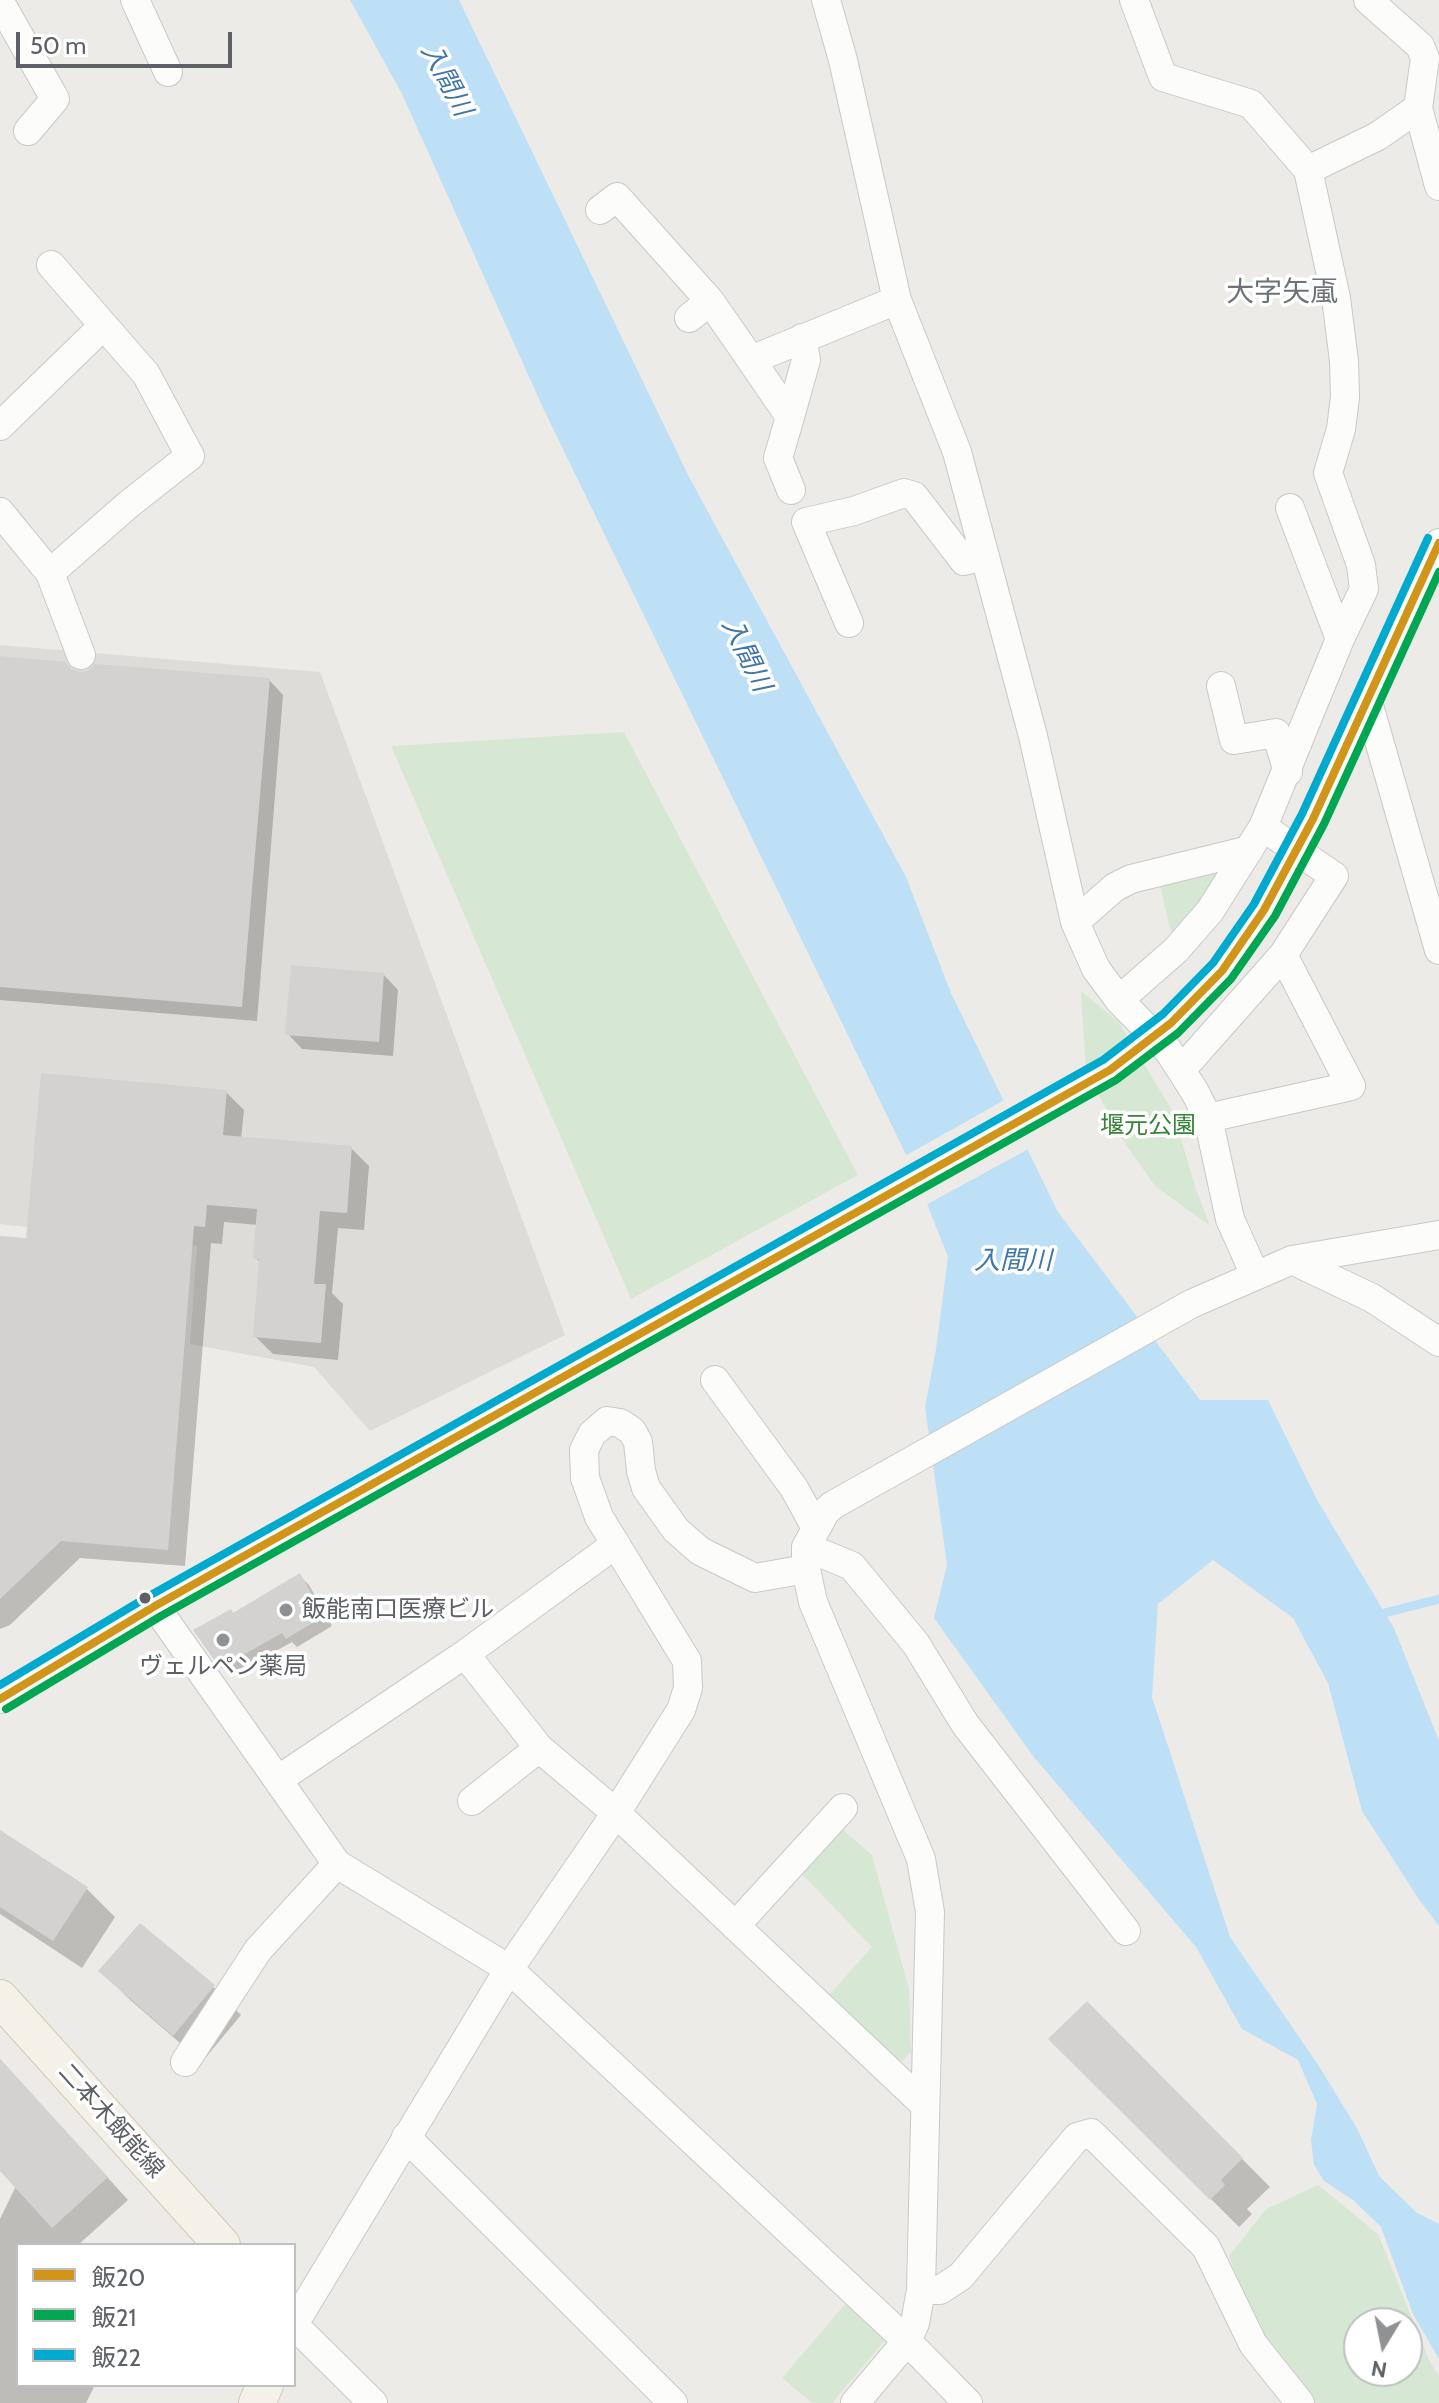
<!DOCTYPE html>
<html>
<head>
<meta charset="utf-8">
<style>
  body { margin:0 }
  #map { position:relative; width:1439px; height:2403px; overflow:hidden; background:#edebe7; font-family:Cabin,"Noto Sans JP",sans-serif }
  canvas { display:block }
  .legend { position:absolute; left:16px; top:2243px; width:280px; height:144px; box-sizing:border-box; background:#fff; border:2px solid #bec0c1; margin:0; padding:10px 14px; list-style:none; font-size:24px; color:#5d6165 }
  .legend li { display:flex; align-items:center; gap:16px; height:40px }
  .legend b { width:40px; border:2px solid #bec0c1 }
  .north { position:absolute; left:1343px; top:2307px; width:80px; height:80px; box-sizing:border-box; background:#fff; border:2px solid #bec0c1; border-radius:50%; rotate:190deg; font-size:22px; font-weight:700; line-height:32px; text-align:center; color:#5d6165 }
  .north::after { content:''; display:block; margin:auto; width:28px; height:36px; background:#8f9192; clip-path:polygon(50% 0,100% 100%,50% 72%,0 100%) }
  .scale { position:absolute; left:16px; top:32px; width:216px; height:36px; box-sizing:border-box; border:4px solid #5d6165; border-top:0; padding-left:10px; font-size:24px; line-height:28px; white-space:nowrap; color:#5d6165; -webkit-text-stroke:6px #fff; paint-order:stroke }
</style>
</head>
<body>
<div id="map">
<canvas width="1439" height="2403"></canvas>
<ul class="legend">
<li><b style="height:10px;background:#d09519"></b>飯20</li>
<li><b style="height:10px;background:#00a651"></b>飯21</li>
<li><b style="height:10px;background:#00a9ce"></b>飯22</li>
</ul>
<div class="north">N</div>
<div class="scale">50 m</div>
</div>
<script>
const ctx = document.querySelector('canvas').getContext('2d');
ctx.lineJoin = 'round';
function fillPath(path, color) {
  ctx.fillStyle = color;
  ctx.fill(path, 'evenodd');
}
function poly(rows) {
  const path = new Path2D();
  for (const r of rows) {
    path.moveTo(r[0], r[1]);
    for (let i = 2; i < r.length; i += 2) path.lineTo(r[i], r[i + 1]);
  }
  return path;
}
function trace(path, color, width, dash) {
  ctx.strokeStyle = color;
  ctx.lineWidth = width;
  ctx.lineCap = dash ? 'butt' : 'round';
  ctx.setLineDash(dash || []);
  ctx.stroke(path);
}
function write(font, color, halo, rows, align = 'center') {
  ctx.font = font + ' Cabin,"Noto Sans JP",sans-serif';
  ctx.lineWidth = 7;
  ctx.setLineDash([]);
  ctx.textBaseline = 'middle';
  ctx.strokeStyle = halo;
  ctx.fillStyle = color;
  for (const [text, x, y, turn = 0] of rows) {
    ctx.save();
    ctx.translate(x, y);
    ctx.rotate((+turn || 0) * Math.PI / 180);
    ctx.textAlign = isNaN(turn) ? turn : align;
    if (halo) ctx.strokeText(text, 0, 0);
    ctx.fillText(text, 0, 0);
    ctx.restore();
  }
}
const industrial = poly([
  [0,645,320,672,565,1335,370,1431,314,1367,190,1344,197,1246,0,1224]
]);
const green = poly([
  [624,732,858,1175,631,1299,391,746],
  [1229,866,1172,936,1160,886],
  [1081,991,1118,1021,1173,1112,1196,1189,1210,1226,1155,1186,1124,1142,1086,1072],
  [841,1828,872,1855,909,1989,911,2052,895,2068,829,1995,872,1947,801,1873],
  [1318,2185,1378,2234,1429,2360,1439,2376,1439,2403,1310,2403,1260,2337,1229,2256,1266,2209],
  [1359,2323,1407,2323,1407,2371,1359,2371],
  [846,2303,887,2338,832,2403,812,2403,782,2378]
]);
const water = poly([
  [350,0,459,0,688,475,906,877,951,993,1058,1212,1200,1400,1268,1400,1317,1500,1394,1628,1439,1741,1439,1926,1418,1898,1362,1811,1328,1683,1293,1618,1213,1560,1158,1604,1152,1697,1230,1937,1317,2063,1358,2130,1379,2176,1417,2213,1439,2224,1439,2359,1413,2314,1381,2227,1353,2200,1324,2181,1314,2165,1311,2140,1317,2104,1298,2060,1242,2029,1196,1947,1033,1756,934,1618,947,1565,925,1407,936,1349,948,1257,914,1171,543,408,402,94]
]);
const pier = poly([
  [1008,1098,1032,1147,924,1206,903,1157]
]);
const shadow = poly([
  [0,658,79,674,269,680,283,695,257,1021,0,1000],
  [384,975,398,990,393,1056,302,1049,288,1034],
  [226,1092,244,1110,241,1139,351,1148,369,1166,364,1230,338,1228,332,1293,343,1304,338,1360,273,1354,255,1336,261,1263,256,1258,258,1225,224,1222,222,1244,211,1243,185,1566,80,1558,10,1625,0,1629,0,1238,28,1240],
  [300,1576,309,1585,332,1626,297,1647,292,1642,231,1676,221,1667,234,1615],
  [0,1832,87,1889,115,1917,82,1968,0,1914],
  [101,1971,213,1987,241,2015,202,2062,129,1999],
  [1087,2003,1270,2187,1247,2209,1252,2214,1239,2227,1051,2039],
  [0,2059,128,2200,78,2245,18,2245,18,2385,95,2385,86,2403,0,2403,0,2219,16,2186,0,2168]
]);
const stream = poly([
  [1373,1616,1439,1599]
]);
const building = poly([
  [0,656,65,662,71,669,79,672,88,671,95,664,270,678,242,1007,0,987],
  [291,965,384,973,379,1042,285,1035],
  [41,1073,227,1090,223,1135,352,1146,347,1213,320,1211,314,1284,326,1284,321,1343,253,1337,259,1259,253,1259,257,1209,207,1205,205,1227,194,1226,168,1550,61,1541,0,1599,0,1236,26,1238],
  [300,1573,324,1616,286,1639,282,1633,220,1668,193,1630,231,1609,233,1613],
  [0,1830,88,1887,53,1941,0,1907],
  [140,1923,215,1985,173,2036,98,1971],
  [1087,2001,1243,2158,1221,2180,1225,2185,1210,2200,1048,2039],
  [0,2059,108,2177,52,2228,0,2171]
]);
const minor = poly([
  [135,0,168,72],
  [826,0,843,60,897,300,957,452,1033,736,1075,922,1096,969,1119,1000,1168,1050,1195,1092,1208,1118,1230,1219,1255,1275],
  [1368,0,1420,46,1425,58,1418,108,1439,186],
  [0,2,55,99,28,131],
  [1308,170,1378,136,1418,108],
  [600,210,617,197,710,301,751,360,897,300],
  [51,265,146,374,190,456,129,504,50,573,81,655],
  [689,318,710,301],
  [751,360,790,417,778,458,791,490],
  [790,417,806,360,802,338],
  [0,426,103,326],
  [1290,508,1340,639],
  [0,512,50,573],
  [849,623,806,522,854,511,904,493,914,496,964,561,985,556],
  [1221,686,1234,740,1276,733,1288,772],
  [1368,702,1439,950],
  [1313,819,1439,543],
  [1075,922,1115,887,1131,879,1249,850],
  [1119,1000,1176,950,1210,911,1263,827,1340,639,1364,589,1361,565,1328,473,1341,429,1345,397,1344,361,1336,298,1308,170,1251,104,1163,77,1134,0],
  [1182,1069,1283,955,1334,876,1263,827],
  [1208,1118,1351,1086,1283,955],
  [1292,1260,1372,1298,1439,1342],
  [715,1380,794,1488,816,1528],
  [806,1547,852,1566,916,1644,965,1724,1126,1931],
  [155,1606,337,1864,509,1969,907,2341,968,2403],
  [465,1654,539,1748,616,1813,925,2105],
  [0,1699,155,1606,645,1330],
  [279,1779,465,1654,616,1544],
  [472,1801,539,1748],
  [735,1926,843,1808],
  [185,2062,258,1950,337,1864],
  [406,2137,673,2403],
  [921,2290,940,2290,961,2276,1077,2137,1091,2133,1206,2247,1253,2344,1300,2403],
  [294,2324,509,1969,616,1813,681,1710,688,1688,687,1661,599,1517,585,1478,584,1450,592,1434,607,1421,620,1423,632,1431,638,1442,641,1471,646,1488,676,1530,700,1551,755,1578,806,1569],
  [294,2325,373,2403],
  [855,2403,907,2341,915,2323,921,2290,930,1912,921,1859,813,1602,806,1569,806,1547,826,1511,833,1505,1191,1304,1292,1260,1439,1235]
]);
const major = poly([
  [0,1998,222,2245],
  [257,2403,265,2385]
]);
const minorBridge = poly([
  [645,1330,1110,1070,1171,1023,1222,971,1264,910,1313,819]
]);
const bus1 = poly([
  [0,1699,155,1606,1110,1070,1171,1023,1222,971,1264,910,1313,819,1439,543]
]);
const bus2 = poly([
  [6,1709,161,1616,1116,1080,1178,1033,1231,979,1275,916,1324,824,1439,572]
]);
const bus3 = poly([
  [0,1685,149,1596,1103,1060,1163,1014,1213,963,1254,904,1302,814,1428,538]
]);
const markers = [
  [145,1598,7,"#5d6165"],
  [286,1610,8,"#8f9192"],
  [223,1640,8,"#8f9192"]
];
const parkNames = [
  ["堰元公園",1148,1126]
];
const poiNames = [
  ["飯能南口医療ビル",302,1610],
  ["ヴェルペン薬局",223,1667,"center"]
];
const streetNames = [
  ["二本木飯能線",111,2121,48]
];
const waterNames = [
  ["入間川",446,80,62],
  ["入間川",746,655,64],
  ["入間川",1013,1261]
];
const quarterNames = [
  ["大字矢颪",1282,293]
];
fillPath(industrial, '#dedcd9');
fillPath(green, '#d6e8d3');
fillPath(water, '#bde0f6');
fillPath(pier, '#edebe7');
fillPath(shadow, '#0003');
trace(stream, '#bde0f6', 9);
fillPath(building, '#d3d2d0');
trace(minor, '#c9c9c8', 30);
trace(major, '#d4cab6', 38);
trace(minor, '#fcfcfb', 28);
trace(major, '#f3f1e8', 36);
trace(minorBridge, '#c9c9c8', 30, []);
trace(minorBridge, '#fcfcfb', 28);
trace(bus1, '#d09519', 8);
trace(bus2, '#00a651', 8);
trace(bus3, '#00a9ce', 8);
for (const [x, y, r, color] of markers) {
  const dot = new Path2D();
  dot.arc(x, y, r, 0, 2 * Math.PI);
  ctx.fillStyle = color;
  ctx.fill(dot);
  trace(dot, '#fff', 3);
}
write('24px', '#378337', '#fff', parkNames);
write('24px', '#5d6165', '#fff', poiNames, 'left');
write('24px', '#5d6165', '#fff', streetNames);
write('italic 26px', '#4177a7', '#fff', waterNames);
write('28px', '#6e7377', '#fff', quarterNames);
</script>
</body>
</html>
